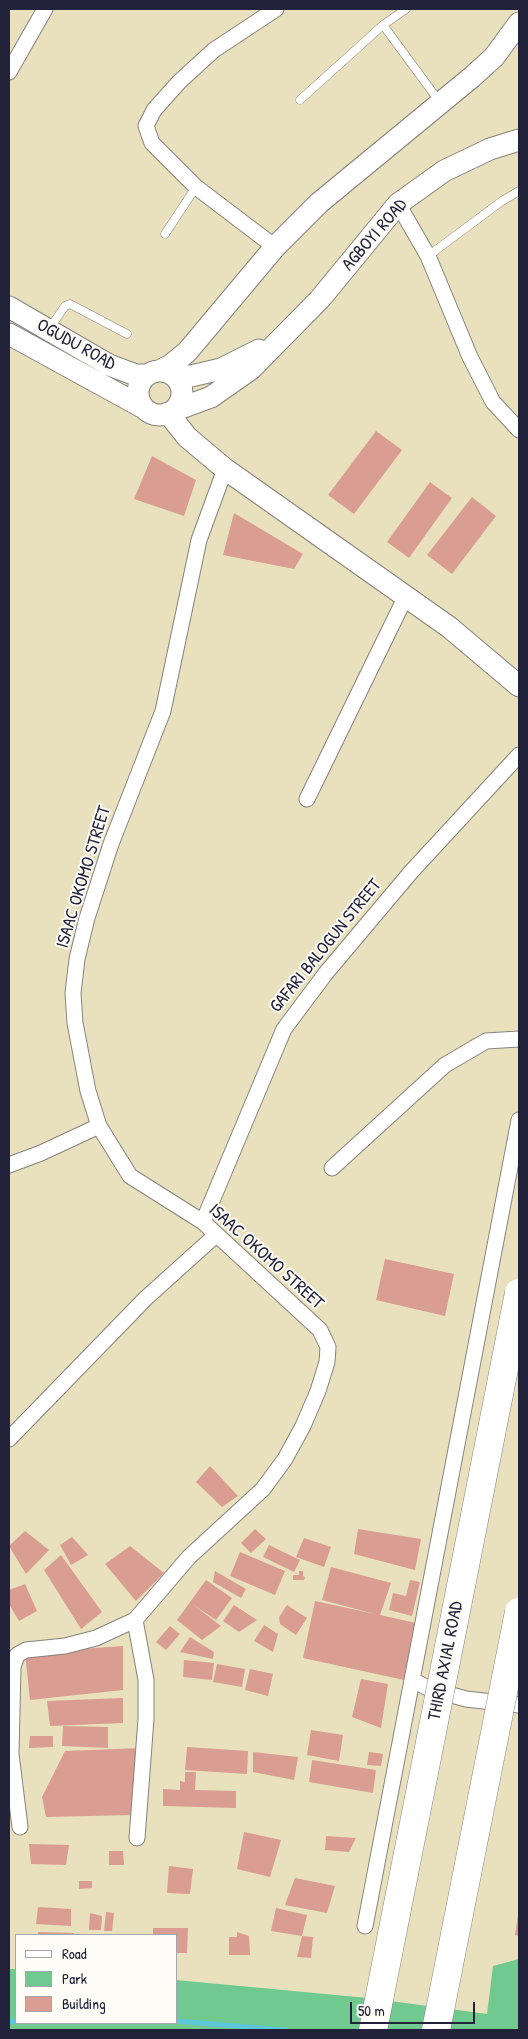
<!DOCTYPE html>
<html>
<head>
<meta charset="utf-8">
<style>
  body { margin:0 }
  #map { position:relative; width:528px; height:2039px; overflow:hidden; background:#e9e1be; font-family:"Patrick Hand",sans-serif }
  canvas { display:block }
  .frame { position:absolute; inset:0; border:10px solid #22223b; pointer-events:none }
  .legend { position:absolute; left:15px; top:1934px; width:162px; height:90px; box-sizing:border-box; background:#fdfcf7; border:1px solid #a5a5ac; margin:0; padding:6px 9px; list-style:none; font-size:15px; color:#22223b }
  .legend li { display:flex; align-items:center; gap:10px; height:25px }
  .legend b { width:25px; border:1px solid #a5a5ac }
  .scale { position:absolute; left:350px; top:2002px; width:125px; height:22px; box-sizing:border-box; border:2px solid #22223b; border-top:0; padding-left:6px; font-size:15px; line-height:18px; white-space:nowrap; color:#22223b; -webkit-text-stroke:4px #fdfcf7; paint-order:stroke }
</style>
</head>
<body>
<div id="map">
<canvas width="528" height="2039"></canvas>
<div class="frame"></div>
<ul class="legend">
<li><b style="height:6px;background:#fff"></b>Road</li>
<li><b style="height:14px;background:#70c98f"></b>Park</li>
<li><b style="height:14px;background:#d99d91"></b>Building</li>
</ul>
<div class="scale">50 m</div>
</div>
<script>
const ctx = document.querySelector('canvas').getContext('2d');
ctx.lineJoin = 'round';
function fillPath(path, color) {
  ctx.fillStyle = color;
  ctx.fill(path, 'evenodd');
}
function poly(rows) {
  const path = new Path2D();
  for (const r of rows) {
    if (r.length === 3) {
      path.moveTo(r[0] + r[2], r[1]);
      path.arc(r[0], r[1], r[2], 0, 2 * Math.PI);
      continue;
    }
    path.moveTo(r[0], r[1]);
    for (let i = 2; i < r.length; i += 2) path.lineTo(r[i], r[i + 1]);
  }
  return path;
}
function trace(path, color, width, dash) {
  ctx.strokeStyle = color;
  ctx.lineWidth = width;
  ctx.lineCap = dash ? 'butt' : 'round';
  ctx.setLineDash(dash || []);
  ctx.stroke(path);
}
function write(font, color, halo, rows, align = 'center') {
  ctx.font = font + ' "Patrick Hand",sans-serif';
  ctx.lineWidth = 4;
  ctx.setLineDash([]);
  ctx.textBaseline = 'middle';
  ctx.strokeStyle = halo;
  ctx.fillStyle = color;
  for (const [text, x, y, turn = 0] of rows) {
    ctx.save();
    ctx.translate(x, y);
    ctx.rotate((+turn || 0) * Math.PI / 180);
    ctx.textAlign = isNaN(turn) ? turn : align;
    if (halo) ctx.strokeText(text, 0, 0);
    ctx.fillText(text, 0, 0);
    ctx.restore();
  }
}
const green = poly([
  [519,1959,519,2030,9,2030,9,1969,16,1969,16,2023,176,2023,176,1980,368,1998,487,2014,493,1966]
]);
const stream = poly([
  [176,2021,285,2030],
  [9,2022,16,2021]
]);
const building = poly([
  [376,431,402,450,354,514,328,495],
  [152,456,196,480,184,516,134,499],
  [430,482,452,498,409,558,387,542],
  [472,497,496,516,452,574,427,555],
  [234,513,303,554,294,569,223,555],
  [385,1259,454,1274,445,1316,376,1300],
  [210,1466,238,1496,222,1507,196,1482],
  [255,1529,266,1539,251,1553,241,1543],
  [358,1529,421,1539,415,1570,354,1554],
  [25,1531,49,1550,26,1574,9,1546],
  [72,1537,88,1555,71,1565,60,1545],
  [304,1538,331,1547,324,1567,296,1557],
  [269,1545,300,1560,294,1572,263,1557],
  [130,1546,164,1573,136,1601,105,1564],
  [240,1552,285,1571,275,1595,230,1576],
  [61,1555,102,1612,81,1629,44,1570],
  [331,1567,391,1583,380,1615,416,1623,404,1680,303,1658,315,1601,375,1614,322,1600],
  [215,1571,246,1589,241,1598,213,1582],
  [299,1571,303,1571,303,1576,305,1577,304,1580,293,1580,293,1575,299,1575],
  [206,1580,232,1598,216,1620,192,1604,221,1626,202,1640,177,1620],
  [410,1580,420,1582,412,1616,389,1610,393,1593,406,1596],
  [25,1584,37,1611,19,1621,9,1604,9,1590],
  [234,1605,257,1620,239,1632,223,1621],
  [287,1605,307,1618,296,1635,280,1624,279,1617],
  [264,1625,278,1634,273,1652,254,1641],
  [170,1626,180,1634,166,1650,156,1642],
  [190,1637,214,1652,213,1659,180,1652],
  [123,1646,123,1690,30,1700,25,1653],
  [184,1660,214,1663,212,1680,183,1677],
  [217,1664,245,1669,242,1687,213,1682],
  [250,1669,273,1674,268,1696,245,1690],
  [361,1679,388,1684,381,1728,352,1717],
  [123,1698,123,1723,50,1726,47,1701],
  [63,1726,108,1727,108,1748,62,1746],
  [311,1730,343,1735,339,1761,307,1755],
  [30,1736,53,1736,53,1747,29,1748],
  [187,1747,248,1751,247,1774,185,1770],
  [141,1748,132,1815,46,1817,42,1797,65,1751],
  [253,1752,298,1757,294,1780,253,1772],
  [369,1752,383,1754,381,1766,367,1765],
  [312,1760,376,1770,373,1793,309,1782],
  [185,1772,196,1772,195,1790,236,1791,236,1808,163,1806,163,1789,180,1790,180,1781,185,1782],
  [244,1832,281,1840,270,1877,237,1869],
  [326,1836,356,1838,349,1852,325,1850],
  [29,1844,69,1845,66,1865,31,1864],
  [109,1851,123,1851,124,1865,109,1865],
  [169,1866,193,1869,190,1894,167,1893],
  [295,1878,335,1886,327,1913,285,1905],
  [79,1881,92,1881,92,1888,79,1889],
  [38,1907,71,1909,71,1926,36,1924],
  [276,1908,307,1915,302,1936,271,1931],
  [106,1912,114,1913,112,1931,104,1931],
  [90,1913,102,1916,101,1930,89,1930],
  [518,1915,519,1915,519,1936,515,1935],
  [153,1928,188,1928,187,1953,176,1953,176,1935,153,1935],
  [38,1932,74,1933,74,1935,38,1935],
  [237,1932,249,1936,250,1955,229,1955,229,1937,237,1937],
  [302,1936,313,1937,311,1958,297,1957]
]);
const lane = poly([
  [406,9,383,25,439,101],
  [300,100,383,25],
  [165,234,196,187],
  [428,256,502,201,519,191],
  [50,328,65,306,70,304,127,334]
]);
const street = poly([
  [9,72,45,9],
  [398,204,428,256,470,357,493,402,519,430],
  [275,247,196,187,152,143,146,126,154,110,179,82,214,50,276,9],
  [307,799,405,598],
  [9,1165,41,1153,99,1126],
  [332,1168,445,1065,486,1041,519,1039],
  [203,1222,284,1029,326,973,411,872,519,755],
  [9,1439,146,1298,216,1235],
  [135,1620,146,1680,146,1719,137,1838],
  [412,1680,430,1689,466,1699,519,1705],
  [20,1827,11,1754,13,1667,17,1655,26,1650,65,1646,96,1638,135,1620,189,1557,263,1489,285,1459,303,1426,318,1391,327,1362,328,1347,320,1330,203,1222,130,1176,99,1126,88,1091,75,1023,73,993,77,959,87,918,111,844,163,711,199,540,225,469],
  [365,1926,519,1120]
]);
const secondary = poly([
  [9,307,109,365,136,375,146,375],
  [9,334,142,407],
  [160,393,22],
  [159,371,171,365,187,352,275,247,319,203,472,77,494,57,519,23],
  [173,375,191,376,221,369,259,350],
  [173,411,211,397,251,369,320,299,398,204,444,171,490,149,519,140],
  [168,413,187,437,225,469,449,627,519,686]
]);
const highwayBridge = poly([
  [373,2030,519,1293],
  [436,2030,519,1612]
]);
const streetNames = [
  ["AGBOYI ROAD",375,235,-49],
  ["OGUDU ROAD",76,345,29],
  ["ISAAC OKOMO STREET",84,877,-73],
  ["GAFARI BALOGUN STREET",326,946,-51],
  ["ISAAC OKOMO STREET",266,1257,42],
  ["THIRD AXIAL ROAD",446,1661,-79]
];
fillPath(green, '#70c98f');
trace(stream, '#5dc6d9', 5);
fillPath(building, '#d99d91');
trace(lane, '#86827c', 9);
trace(street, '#86827c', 17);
trace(secondary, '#86827c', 23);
trace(lane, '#fff', 8);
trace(street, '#fff', 15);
trace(secondary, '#fff', 21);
trace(highwayBridge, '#86827c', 29, []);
trace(highwayBridge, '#fff', 28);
write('18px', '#22223b', '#fdfcf7', streetNames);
</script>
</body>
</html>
